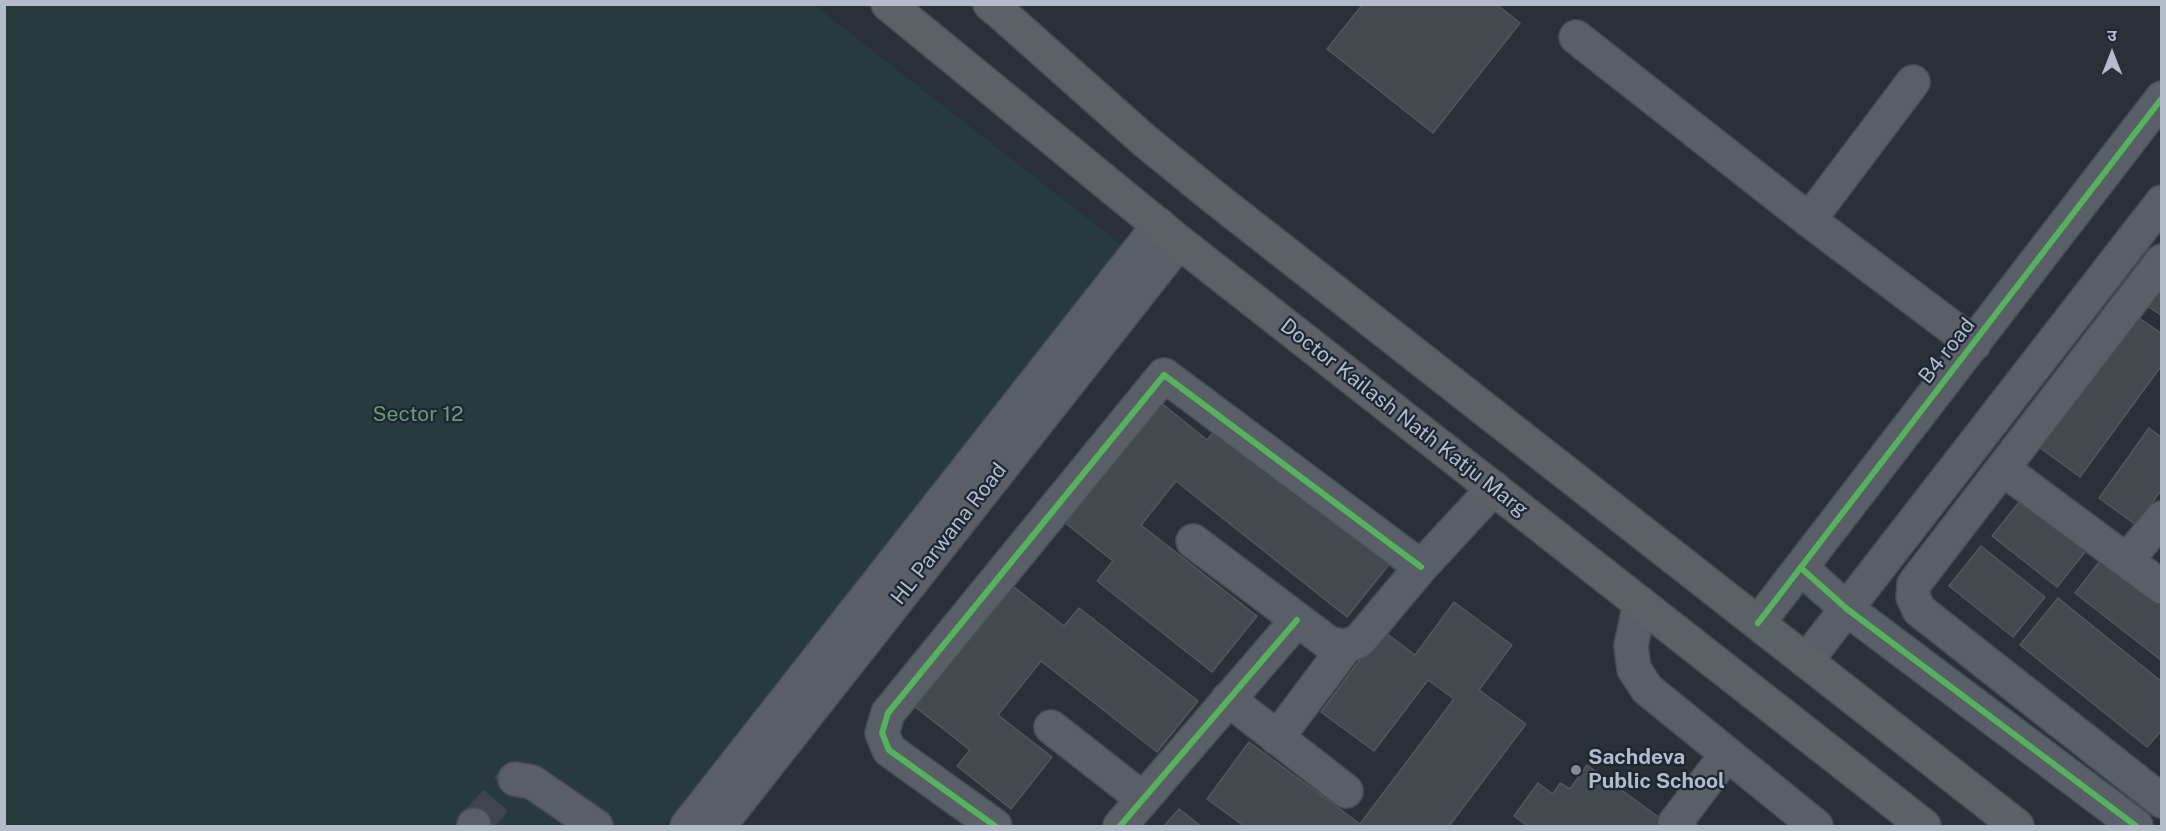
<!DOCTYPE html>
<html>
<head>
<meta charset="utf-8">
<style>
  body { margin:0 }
  #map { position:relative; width:2166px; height:831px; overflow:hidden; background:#2a3038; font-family:"Public Sans","Noto Sans Devanagari",sans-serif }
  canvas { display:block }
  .frame { position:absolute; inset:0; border:6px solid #b4bcc9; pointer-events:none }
  .north { position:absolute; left:2082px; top:24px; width:60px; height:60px; -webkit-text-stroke:4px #1d2633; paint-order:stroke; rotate:0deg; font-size:16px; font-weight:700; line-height:24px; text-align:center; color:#b4bcc9 }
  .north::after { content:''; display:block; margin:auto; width:21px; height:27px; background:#b4bcc9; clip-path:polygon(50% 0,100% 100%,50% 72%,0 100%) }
</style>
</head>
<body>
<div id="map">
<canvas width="2166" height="831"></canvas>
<div class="frame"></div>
<div class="north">उ</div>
</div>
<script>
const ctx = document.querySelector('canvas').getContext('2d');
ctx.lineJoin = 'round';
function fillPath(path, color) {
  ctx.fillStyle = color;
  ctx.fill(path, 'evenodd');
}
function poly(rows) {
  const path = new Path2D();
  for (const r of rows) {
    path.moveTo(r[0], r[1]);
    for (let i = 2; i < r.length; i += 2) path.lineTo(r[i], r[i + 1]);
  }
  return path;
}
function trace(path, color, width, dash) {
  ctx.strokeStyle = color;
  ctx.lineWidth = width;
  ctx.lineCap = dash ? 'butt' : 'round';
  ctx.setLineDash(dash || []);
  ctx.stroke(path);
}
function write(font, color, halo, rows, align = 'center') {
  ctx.font = font + ' "Public Sans",sans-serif';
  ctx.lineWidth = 4.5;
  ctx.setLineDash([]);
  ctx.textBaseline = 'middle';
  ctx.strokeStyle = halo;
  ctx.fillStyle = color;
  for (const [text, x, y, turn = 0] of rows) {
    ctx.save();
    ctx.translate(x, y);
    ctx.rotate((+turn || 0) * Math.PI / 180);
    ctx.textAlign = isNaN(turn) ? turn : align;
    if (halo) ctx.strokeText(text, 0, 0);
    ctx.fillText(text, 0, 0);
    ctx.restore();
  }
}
const green = poly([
  [5,5,814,5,1123,246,664,826,5,826]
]);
const building = poly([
  [1363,4,1496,4,1520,23,1433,133,1327,49,1363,4],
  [2162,285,2162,316,2146,305,2162,285],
  [2135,315,2162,334,2162,365,2080,477,2039,447,2135,315],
  [1155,398,1207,440,1223,421,1395,557,1347,617,1176,481,1141,525,1257,616,1212,672,1097,581,1113,561,1059,518,1155,398],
  [2149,428,2162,438,2162,489,2136,525,2099,498,2149,428],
  [2024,496,2089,547,2057,587,1992,536,2024,496],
  [1981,546,2045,597,2013,637,1949,586,1981,546],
  [2104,556,2162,600,2162,661,2075,593,2104,556],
  [1010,584,1064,626,1079,608,1198,701,1157,752,1041,661,998,715,1052,757,1011,809,957,766,970,750,914,706,1010,584],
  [2058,598,2162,682,2162,730,2147,747,2020,645,2058,598],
  [1454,602,1512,645,1479,690,1526,724,1449,826,1244,826,1207,799,1249,742,1360,824,1454,699,1428,680,1374,751,1321,712,1382,630,1415,655,1454,602],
  [1587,765,1671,826,1528,826,1514,816,1538,783,1553,794,1560,783,1570,789,1587,765],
  [1179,809,1201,826,1164,826,1179,809]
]);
const minorTunnel = poly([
  [474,825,515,779]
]);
const minor = poly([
  [1576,37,1809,220,1974,344],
  [1809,220,1913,82],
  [2162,261,1914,584,1913,597,1919,610,2162,801],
  [2003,469,2162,587],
  [1193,541,1330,644,1346,646,1359,641,1421,567,1494,488],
  [2127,560,2162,518],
  [1801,568,1847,609,2136,826],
  [1640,603,1631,646,1634,669,1647,689,1816,826],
  [1758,623,2162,98],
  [1806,661,2162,202],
  [1228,699,1346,791],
  [1051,727,1143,799],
  [1277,738,1346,646],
  [515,779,532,782,596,826],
  [474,825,474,826],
  [687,826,1159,225],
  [719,826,1179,242],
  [995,826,889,750,882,733,888,713,1164,375,1421,567],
  [1120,826,1297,620],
  [1680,826,1675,823,1727,754]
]);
const major = poly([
  [888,4,1179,242,1924,826],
  [990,4,1001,13,1145,141,1215,198,2017,826]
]);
const cycleway = poly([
  [1801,568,1847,609,2136,826],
  [1758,623,2162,98],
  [995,826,889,750,882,733,888,713,1164,375,1421,567],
  [1120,826,1297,620]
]);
const markers = [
  [1576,770,6,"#848b96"]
];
const streetNames = [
  ["B4 road",1947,351,-52],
  ["Doctor Kailash Nath Katju Marg",1404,418,38],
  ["HL Parwana Road",949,534,-52]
];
const parkNames = [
  ["Sector 12",418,415]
];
const poiNames = [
  ["Sachdeva",1588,758],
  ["Public School",1588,782]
];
fillPath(green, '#273a3e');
fillPath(building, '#444950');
trace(building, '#52575f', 1.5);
trace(minorTunnel, '#3f454e', 33, [33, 16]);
trace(minor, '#484c53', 36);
trace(major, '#484c55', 36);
trace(minor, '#5a5e66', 33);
trace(major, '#5c6168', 33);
trace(cycleway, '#56b35d', 6);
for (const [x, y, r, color] of markers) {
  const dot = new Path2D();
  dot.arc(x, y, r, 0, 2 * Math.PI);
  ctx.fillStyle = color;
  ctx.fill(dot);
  trace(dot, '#1d2633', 2);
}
write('21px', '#b4bcc9', '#1d2633', streetNames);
write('21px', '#6b9a76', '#1d2633', parkNames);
write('bold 21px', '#b4bcc9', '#1d2633', poiNames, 'left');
</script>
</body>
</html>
